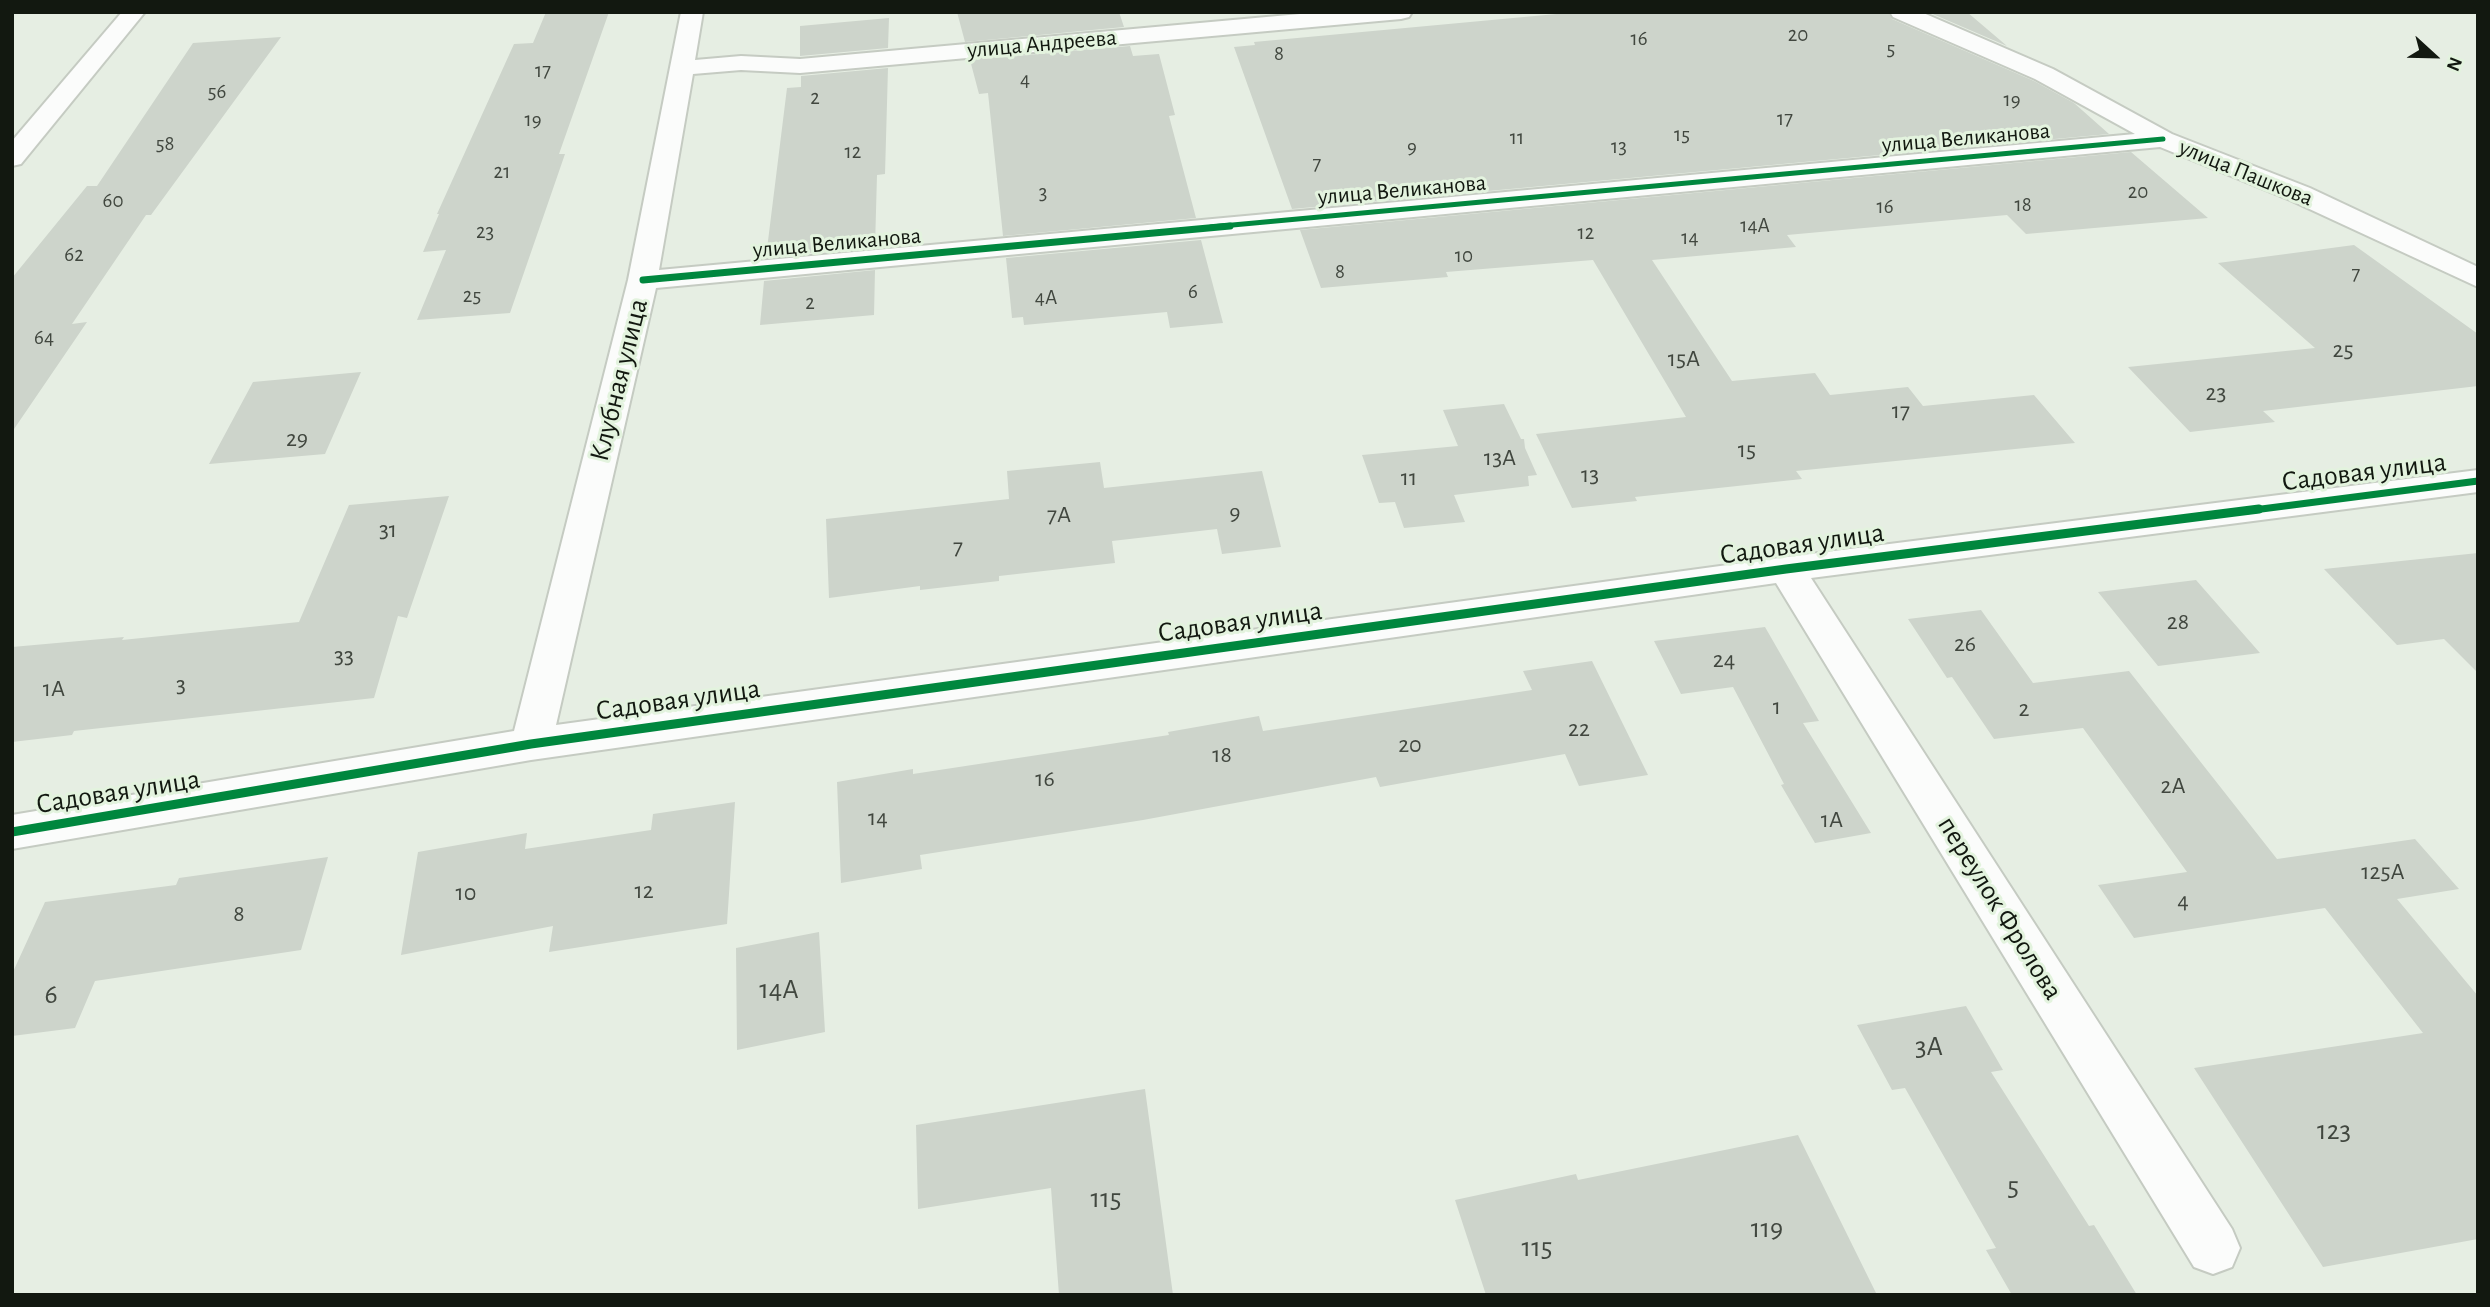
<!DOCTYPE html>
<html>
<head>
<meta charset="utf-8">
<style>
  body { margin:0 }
  #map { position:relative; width:2490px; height:1307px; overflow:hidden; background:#e6eee3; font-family:"Alegreya Sans",sans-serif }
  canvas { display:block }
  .frame { position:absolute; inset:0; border:14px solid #121810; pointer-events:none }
  .north { position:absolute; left:2399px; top:21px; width:70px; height:70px; -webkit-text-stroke:5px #e3f3de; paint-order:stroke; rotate:112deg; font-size:19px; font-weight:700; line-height:28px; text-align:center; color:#121810 }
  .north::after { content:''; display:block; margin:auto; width:24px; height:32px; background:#121810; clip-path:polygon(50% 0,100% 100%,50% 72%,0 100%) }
</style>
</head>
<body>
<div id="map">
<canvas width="2490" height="1307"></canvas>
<div class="frame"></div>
<div class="north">N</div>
</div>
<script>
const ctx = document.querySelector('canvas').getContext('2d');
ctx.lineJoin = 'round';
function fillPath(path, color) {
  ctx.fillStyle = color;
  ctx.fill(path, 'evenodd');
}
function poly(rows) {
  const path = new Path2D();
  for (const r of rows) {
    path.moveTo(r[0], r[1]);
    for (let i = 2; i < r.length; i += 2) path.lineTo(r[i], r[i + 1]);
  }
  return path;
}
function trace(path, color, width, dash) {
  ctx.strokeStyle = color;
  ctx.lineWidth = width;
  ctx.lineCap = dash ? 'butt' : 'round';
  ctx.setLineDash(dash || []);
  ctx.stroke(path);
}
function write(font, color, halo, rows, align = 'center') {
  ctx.font = font + ' "Alegreya Sans",sans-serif';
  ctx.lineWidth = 6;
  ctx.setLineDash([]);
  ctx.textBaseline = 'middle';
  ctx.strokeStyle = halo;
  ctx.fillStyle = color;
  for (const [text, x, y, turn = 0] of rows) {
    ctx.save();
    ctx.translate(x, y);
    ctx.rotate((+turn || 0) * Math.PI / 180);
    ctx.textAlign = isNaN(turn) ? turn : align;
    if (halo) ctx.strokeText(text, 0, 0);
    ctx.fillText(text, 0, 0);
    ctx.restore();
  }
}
const building = poly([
  [546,12,609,12,559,154,565,154,510,313,417,320,446,250,423,252,439,214,437,214,514,44,533,43],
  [957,12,1119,12,1124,27,965,42],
  [1578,12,1888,12,1892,19,2034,81,2074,103,2109,134,1292,209,1234,47,1255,45,1254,42],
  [1928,12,1967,12,2007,46],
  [889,18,888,48,800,56,800,26],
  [281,37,151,215,146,215,72,324,87,322,12,432,12,278,87,186,97,186,193,43],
  [1130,46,1133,56,1159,54,1175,115,1169,116,1196,218,1003,236,988,93,979,94,970,60],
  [888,68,885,174,877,175,875,247,766,257,787,88,801,87,801,76],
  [2131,152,2208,218,2026,234,2007,215,1787,235,1796,247,1652,260,1732,381,1815,373,1830,395,1908,387,1923,406,2034,395,2075,443,1796,471,1802,479,1635,497,1637,501,1572,508,1536,434,1686,417,1593,260,1446,272,1448,277,1321,288,1300,230],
  [1201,240,1223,323,1170,328,1167,312,1024,325,1023,317,1012,318,1006,258],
  [2354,245,2478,334,2478,386,2263,411,2275,422,2190,432,2128,367,2315,348,2218,263],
  [875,270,874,315,760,325,764,281],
  [361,372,325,454,209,464,253,382],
  [1504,404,1521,439,1524,439,1525,448,1537,475,1528,476,1529,486,1454,495,1465,522,1404,528,1395,502,1379,503,1362,455,1458,446,1443,410],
  [1100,462,1104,488,1262,471,1281,547,1222,554,1217,529,1112,541,1115,563,999,576,999,581,920,590,920,586,829,598,826,519,1009,499,1007,471],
  [449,496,407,618,398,616,374,698,74,731,72,735,12,742,12,647,124,637,122,640,299,622,349,505],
  [2478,553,2478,673,2444,639,2397,645,2324,569],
  [2196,580,2260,653,2158,666,2098,592],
  [1981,610,2033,683,2129,671,2277,859,2415,839,2459,889,2397,899,2478,996,2478,1239,2323,1267,2194,1068,2423,1033,2325,908,2134,938,2098,885,2187,872,2083,728,1994,739,1952,677,1947,678,1908,619],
  [1765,627,1819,721,1803,723,1871,833,1815,843,1781,785,1784,784,1733,687,1681,694,1654,641],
  [1592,661,1648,775,1579,786,1565,754,1380,787,1376,777,1143,820,920,855,922,869,841,883,837,782,913,769,913,774,1169,735,1168,732,1259,716,1263,731,1532,690,1523,671],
  [735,802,727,924,549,952,553,926,401,955,418,852,527,833,525,849,651,830,653,814],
  [328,857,301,950,95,981,75,1028,12,1036,12,974,45,902,176,885,179,878],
  [819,932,825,1032,737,1050,736,948],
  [1966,1006,2003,1070,1991,1072,2089,1226,2094,1225,2137,1295,2012,1295,1986,1250,1996,1248,1905,1088,1892,1090,1857,1025],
  [1145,1089,1173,1295,1059,1295,1051,1188,918,1209,916,1125],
  [1798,1135,1877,1295,1486,1295,1455,1200,1576,1174,1578,1180]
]);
const street = poly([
  [681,12,703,12,695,60,741,56,800,59,1322,12,1412,12,1409,17,1401,19,800,73,741,70,693,74,659,270,2135,134,2035,79,1893,17,1890,12,1921,12,2053,69,2172,134,2310,188,2478,267,2478,287,2290,200,2160,147,656,288,556,725,1786,557,2478,470,2478,492,1811,578,2232,1229,2240,1248,2232,1267,2213,1274,2194,1267,1776,583,531,760,12,849,12,815,514,731,628,280,681,12]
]);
const secondary = poly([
  [122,12,145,12,21,164,12,166,12,141,122,12]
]);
const cyclewayFar2 = poly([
  [1211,227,2163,139]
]);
const cyclewayFar1 = poly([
  [643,280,1230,226],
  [2246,511,2478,481]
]);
const cycleway = poly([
  [12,832,531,744,1786,569,2259,509]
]);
const farNumbernames = [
  ["20",1798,35],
  ["16",1639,39],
  ["5",1891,49],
  ["8",1279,54],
  ["17",543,71],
  ["4",1025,80],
  ["56",217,92],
  ["2",815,98],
  ["19",2012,100],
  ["17",1785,119],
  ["19",533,120],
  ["15",1682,135],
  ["11",1517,138],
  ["58",165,144],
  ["9",1412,147],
  ["13",1619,147],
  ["12",853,152],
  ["7",1317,164],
  ["21",502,172],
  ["20",2138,192],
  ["3",1043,193],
  ["60",113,201],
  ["18",2023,205],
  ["16",1885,207],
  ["14А",1755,226],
  ["23",485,232],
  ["12",1586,233],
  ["14",1690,238],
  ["62",74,255],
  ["10",1464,256],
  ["8",1340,272],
  ["7",2356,274],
  ["6",1193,292],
  ["25",472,296],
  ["4А",1046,298],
  ["2",810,303],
  ["64",44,338]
];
const farStreetnames = [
  ["улица Андреева",1042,44,-5],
  ["улица Великанова",1966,138,-5],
  ["улица Пашкова",2246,173,22],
  ["улица Великанова",1402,190,-5],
  ["улица Великанова",837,243,-5]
];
const numberNames = [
  ["25",2343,350],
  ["15А",1684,359],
  ["23",2216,393],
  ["17",1901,411],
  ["29",297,439],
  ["15",1747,450],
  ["13А",1500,458],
  ["13",1590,475],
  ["11",1409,478],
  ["9",1235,513],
  ["7А",1059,515],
  ["31",388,530],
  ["7",958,547],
  ["28",2178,622],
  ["26",1965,644],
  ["33",344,656],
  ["24",1724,660],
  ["3",181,685],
  ["1А",54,689],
  ["1",1777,707],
  ["2",2024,709],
  ["22",1579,729],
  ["20",1410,745],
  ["18",1222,755],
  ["16",1045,779],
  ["2А",2173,786],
  ["14",878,818],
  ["1А",1832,820],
  ["125А",2383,872],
  ["12",644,891],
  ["10",466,893],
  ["4",2183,901],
  ["8",239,914]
];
const streetNames = [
  ["Клубная улица",619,380,-76],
  ["Садовая улица",2364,472,-7],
  ["Садовая улица",1802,544,-8],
  ["Садовая улица",1240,622,-8],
  ["Садовая улица",678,700,-8],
  ["Садовая улица",118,792,-9],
  ["переулок Фролова",2000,908,58]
];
const nearNumbernames = [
  ["14А",779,990],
  ["6",51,995],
  ["3А",1929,1047],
  ["123",2334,1131],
  ["5",2013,1187],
  ["115",1106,1199],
  ["119",1767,1229],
  ["115",1537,1248]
];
fillPath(building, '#cdd4cb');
trace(street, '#c5cbc2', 4);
trace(secondary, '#c5cbc2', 4);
fillPath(street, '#fbfcfb');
fillPath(secondary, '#fbfcfb');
trace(cyclewayFar2, '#00873e', 5);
trace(cyclewayFar1, '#00873e', 7);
trace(cycleway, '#00873e', 9);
write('21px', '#41473f', null, farNumbernames);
write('23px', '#121810', '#e3f3de', farStreetnames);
write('24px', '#41473f', null, numberNames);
write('28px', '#121810', '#e3f3de', streetNames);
write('28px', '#41473f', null, nearNumbernames);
</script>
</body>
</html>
